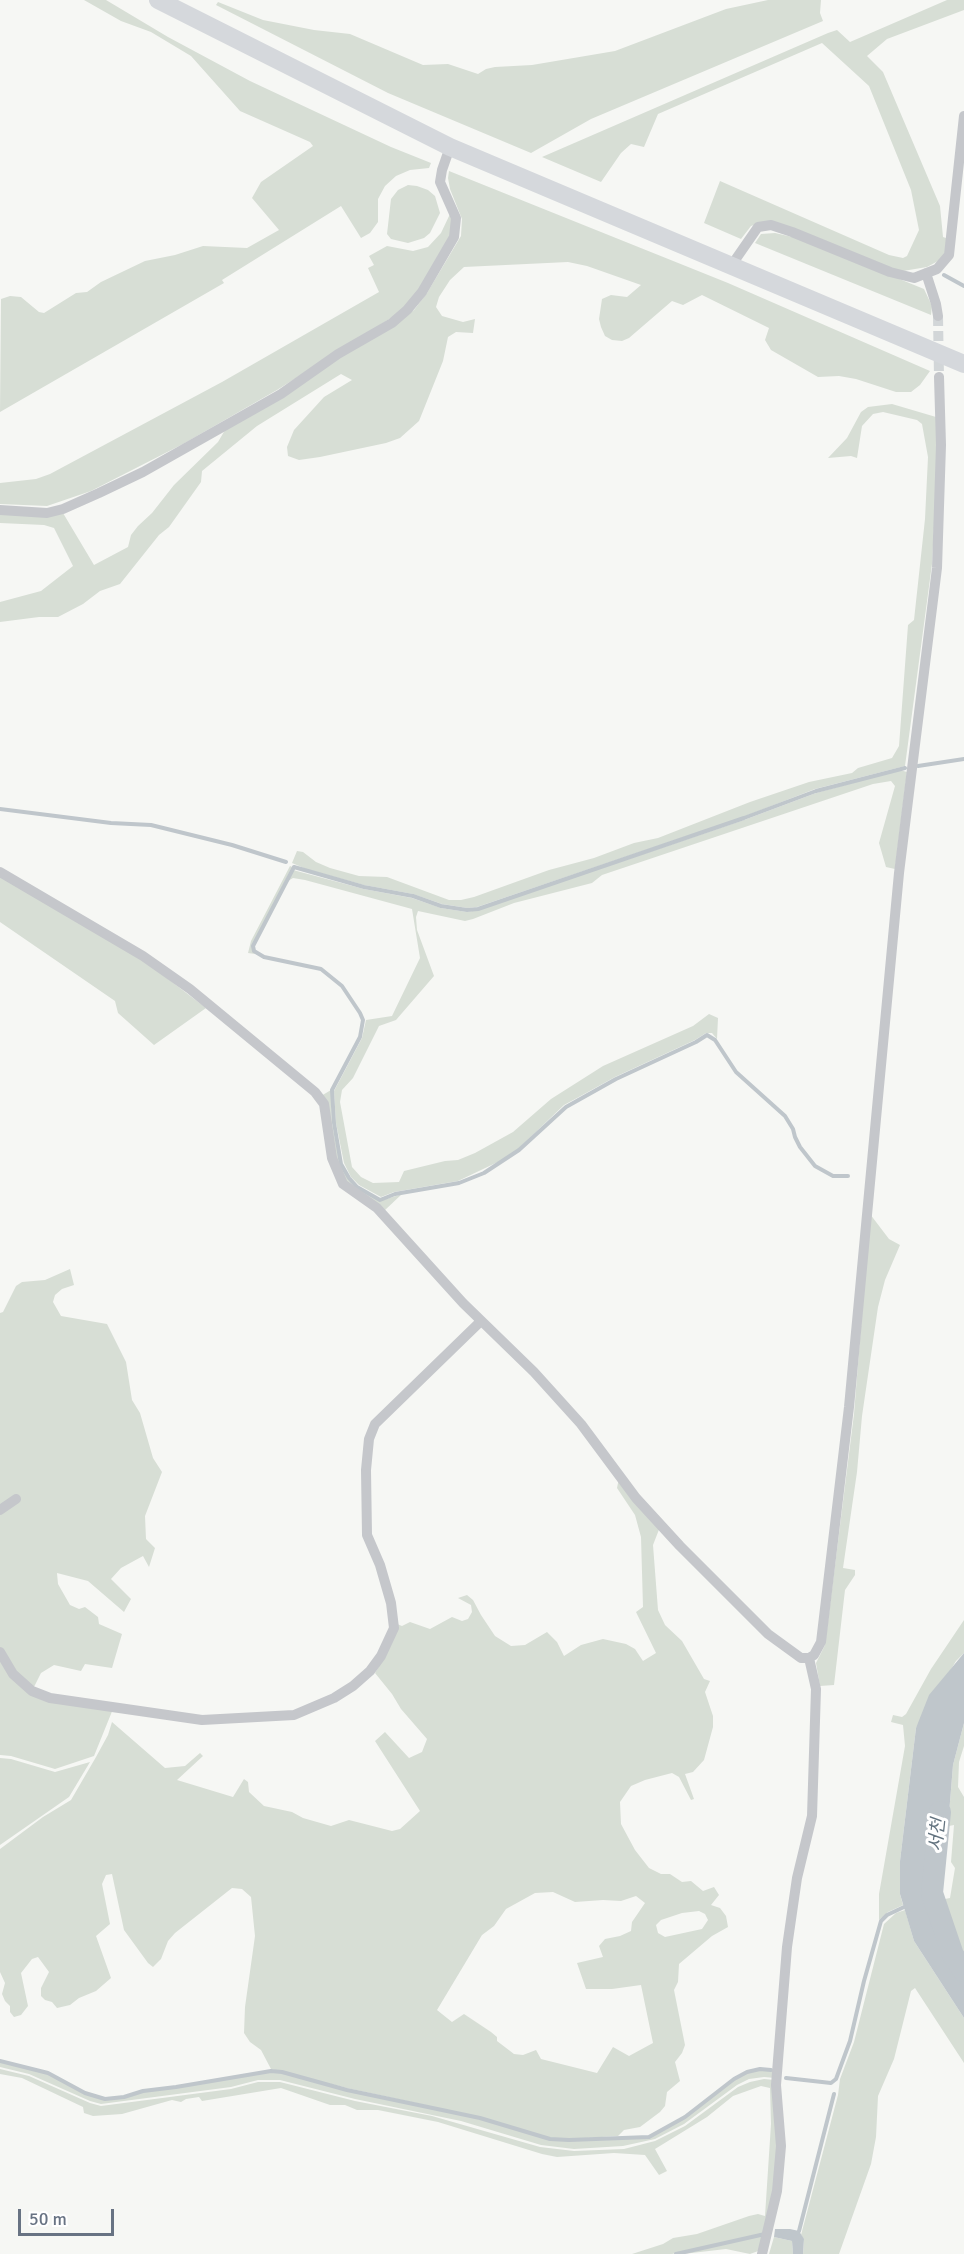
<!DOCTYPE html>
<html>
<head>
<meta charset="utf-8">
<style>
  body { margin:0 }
  #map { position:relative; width:964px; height:2254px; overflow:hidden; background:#f6f7f4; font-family:Signika,sans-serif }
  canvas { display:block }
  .scale { position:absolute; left:18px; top:2209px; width:96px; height:27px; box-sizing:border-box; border:3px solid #687383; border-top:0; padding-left:8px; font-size:18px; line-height:21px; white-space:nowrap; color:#687383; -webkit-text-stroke:4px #fff; paint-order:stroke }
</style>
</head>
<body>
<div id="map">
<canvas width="964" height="2254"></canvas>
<div class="scale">50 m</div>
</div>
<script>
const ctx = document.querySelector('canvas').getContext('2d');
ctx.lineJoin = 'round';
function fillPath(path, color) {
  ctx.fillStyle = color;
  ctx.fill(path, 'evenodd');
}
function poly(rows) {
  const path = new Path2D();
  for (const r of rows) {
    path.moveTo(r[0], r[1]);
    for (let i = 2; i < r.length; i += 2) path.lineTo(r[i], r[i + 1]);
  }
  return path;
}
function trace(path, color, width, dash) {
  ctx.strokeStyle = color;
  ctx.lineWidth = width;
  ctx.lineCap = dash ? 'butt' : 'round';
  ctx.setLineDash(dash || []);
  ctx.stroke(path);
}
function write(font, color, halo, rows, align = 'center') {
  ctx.font = font + ' Signika,"Noto Sans KR",sans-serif';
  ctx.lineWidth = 6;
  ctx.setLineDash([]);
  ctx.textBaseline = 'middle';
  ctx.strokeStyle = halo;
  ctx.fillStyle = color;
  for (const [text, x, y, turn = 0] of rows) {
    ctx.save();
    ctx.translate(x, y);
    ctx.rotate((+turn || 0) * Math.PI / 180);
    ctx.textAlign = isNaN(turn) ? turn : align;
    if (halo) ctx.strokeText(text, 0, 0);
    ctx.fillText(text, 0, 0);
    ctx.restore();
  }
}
const green = poly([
  [84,0,106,0,168,37,250,81,391,147,431,163,429,168,410,170,396,176,385,186,378,199,378,222,370,233,361,238,341,206,222,280,224,283,0,412,1,299,10,296,21,297,39,312,44,313,76,293,87,292,101,282,145,261,175,255,203,246,247,248,279,230,252,198,261,182,313,146,310,142,240,111,191,56,151,32,121,21],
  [768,0,821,0,820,13,823,21,591,119,531,153,388,93,216,5,218,2,263,20,314,30,350,34,423,65,448,64,478,74,486,69,495,67,532,65,615,51,726,9],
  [947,0,964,0,964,10,887,39,867,56,883,72,940,206,943,237,949,239,946,253,938,261,927,267,903,271,890,268,763,222,751,226,741,239,704,223,720,181,889,255,903,258,907,256,919,230,911,190,869,86,822,43,658,114,644,147,631,144,621,153,601,182,542,157,828,33,837,30,850,42],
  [449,171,728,283,930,371,920,385,911,392,896,392,856,379,839,376,818,377,771,350,765,340,769,328,702,295,683,305,672,301,629,338,622,341,612,340,605,336,601,327,599,319,602,299,611,295,627,297,641,285,587,266,568,262,464,267,450,280,439,297,436,307,442,316,463,322,475,319,473,333,456,332,448,337,443,361,419,421,400,438,386,443,320,457,299,460,288,456,287,447,294,430,324,397,352,380,341,374,257,426,202,471,201,482,169,527,159,535,120,584,100,591,83,604,58,617,39,617,0,622,0,602,41,591,73,566,54,528,44,525,0,523,0,513,63,513,94,565,128,547,131,535,138,526,152,513,174,485,218,442,225,430,414,310,427,293,461,236,462,219,450,189,448,178],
  [408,185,417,186,428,190,435,196,440,213,430,233,424,238,408,243,391,239,387,234,391,199,398,190],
  [450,214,452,221,452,233,425,281,402,311,277,390,183,444,91,491,47,506,0,504,0,483,36,479,50,474,222,382,379,292,368,268,374,265,369,256,387,246,413,251,428,247,441,233],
  [775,233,801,239,924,289,932,306,931,315,755,243,761,234],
  [892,404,936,417,936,490,932,564,905,766,815,789,743,817,477,907,467,908,442,904,413,894,364,885,306,869,292,863,297,851,303,852,316,862,330,868,359,876,387,877,449,900,461,900,474,897,549,870,594,858,634,843,658,838,750,802,809,782,852,773,858,768,892,758,899,746,908,625,914,620,925,519,928,457,922,424,917,420,883,412,873,414,862,426,857,458,851,456,828,458,847,438,861,412,868,407],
  [900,770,907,772,895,869,886,867,879,843,895,786,891,781,873,784,602,875,592,883,514,903,473,919,465,921,418,911,416,917,417,930,434,976,396,1020,379,1026,353,1078,342,1090,340,1102,352,1167,361,1177,373,1183,399,1182,404,1171,445,1161,458,1160,475,1153,513,1132,551,1099,603,1066,693,1026,709,1014,718,1018,717,1039,712,1033,706,1033,695,1040,615,1077,577,1098,564,1105,518,1149,502,1160,458,1181,394,1192,381,1197,359,1185,351,1177,344,1163,336,1123,334,1091,362,1038,366,1020,392,1016,420,958,412,909,305,880,293,878,288,881,293,870,364,889,412,898,441,908,467,912,478,910,744,820,816,793],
  [290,866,292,867,252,946,255,954,248,953,251,941],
  [0,877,142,959,206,1008,154,1045,118,1013,115,1001,0,922],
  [331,1090,332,1123,340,1164,348,1179,356,1188,380,1201,402,1194,384,1211,346,1185,335,1159,321,1096],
  [870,1214,889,1239,900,1245,885,1280,878,1307,862,1416,857,1472,843,1568,855,1570,855,1575,845,1590,834,1685,820,1686,816,1663,825,1645,854,1414],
  [70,1269,74,1285,62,1289,55,1295,53,1302,61,1316,107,1324,126,1362,132,1400,140,1413,153,1458,162,1472,145,1516,146,1539,155,1548,149,1567,143,1556,121,1568,111,1579,131,1599,124,1612,88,1581,57,1573,58,1584,70,1605,79,1609,85,1607,98,1617,99,1624,122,1634,112,1668,85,1664,81,1671,54,1665,41,1673,33,1689,15,1673,0,1647,0,1313,3,1312,16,1286,22,1282,45,1280],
  [619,1478,660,1527,653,1545,658,1610,665,1625,682,1641,704,1679,710,1681,705,1692,713,1716,713,1727,704,1760,693,1772,685,1774,694,1799,691,1800,679,1777,672,1773,645,1780,631,1786,620,1802,621,1824,635,1850,649,1868,661,1874,670,1874,682,1882,691,1881,703,1891,714,1887,719,1895,711,1905,720,1908,726,1916,728,1927,712,1936,679,1964,678,1982,674,1990,685,2045,682,2053,675,2062,680,2081,667,2092,665,2106,660,2112,640,2127,624,2130,618,2136,569,2139,550,2138,480,2117,347,2088,271,2069,261,2050,250,2042,244,2033,245,2007,255,1936,251,1897,242,1889,232,1888,175,1933,168,1941,161,1959,153,1967,148,1963,124,1930,112,1874,106,1875,102,1884,110,1924,96,1936,111,1978,96,1991,79,1998,70,2005,57,2008,52,2002,45,2000,41,1996,41,1988,49,1972,38,1957,32,1959,21,1973,28,2006,21,2015,14,2017,10,2012,10,2006,5,2001,2,1994,5,1983,0,1972,0,1849,43,1817,71,1800,96,1757,108,1735,112,1722,165,1768,185,1766,200,1753,203,1756,177,1780,233,1797,244,1779,248,1782,249,1792,264,1806,292,1812,303,1818,331,1826,349,1820,392,1831,400,1829,420,1811,375,1741,385,1732,409,1758,422,1752,427,1739,401,1709,392,1694,375,1673,385,1656,397,1624,402,1626,410,1622,430,1629,452,1617,462,1621,468,1619,472,1612,471,1605,458,1598,467,1595,473,1600,481,1615,495,1636,511,1646,525,1645,547,1632,557,1642,564,1656,581,1645,603,1639,626,1644,635,1649,643,1661,656,1653,636,1612,643,1607,641,1537,635,1515,617,1488],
  [553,1892,575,1902,603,1900,621,1901,636,1896,645,1903,632,1922,631,1931,620,1936,605,1939,599,1946,603,1957,577,1963,586,1989,612,1989,641,1985,653,2043,629,2056,613,2047,597,2073,541,2059,536,2050,523,2055,514,2054,497,2041,497,2037,491,2032,464,2014,452,2022,437,2010,482,1935,494,1926,506,1909,535,1893],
  [699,1911,705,1914,708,1920,702,1929,665,1937,658,1933,656,1925,661,1920,682,1913],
  [964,1620,964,1653,956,1661,916,1728,900,1861,900,1894,903,1905,888,1912,879,1920,879,1894,905,1746,903,1725,891,1722,893,1715,902,1717,906,1714,931,1669],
  [0,1660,26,1690,113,1709,94,1756,55,1769,11,1756,0,1755],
  [964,1723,964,1746,959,1762,958,1787,964,1797,964,1957,938,1904,928,1876,929,1859,949,1814,953,1765],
  [954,1825,951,1862,955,1868,950,1898,940,1900,935,1872,937,1852,949,1826],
  [0,1758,11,1759,55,1772,90,1762,69,1797,0,1845],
  [905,1910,914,1941,964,2018,964,2063,915,1988,911,1991,894,2059,878,2096,876,2137,871,2164,839,2254,803,2254,804,2240,801,2235,838,2095,840,2079,854,2042,884,1924,896,1913],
  [0,2062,48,2074,85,2094,105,2100,124,2098,143,2091,176,2088,271,2071,282,2073,347,2090,480,2119,550,2140,569,2141,649,2137,685,2117,734,2080,747,2073,760,2070,771,2069,776,2072,775,2078,764,2077,749,2079,737,2085,684,2124,655,2139,623,2146,574,2149,541,2145,461,2121,355,2099,280,2080,258,2080,231,2087,101,2104,90,2101,29,2074,0,2067],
  [0,2069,29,2076,90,2103,101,2106,231,2089,258,2082,280,2082,355,2101,432,2116,540,2147,574,2151,624,2149,655,2141,685,2126,738,2087,750,2082,764,2079,775,2080,779,2146,775,2191,761,2250,750,2254,726,2249,683,2254,764,2235,764,2233,672,2254,632,2254,663,2244,673,2238,697,2234,749,2216,758,2214,765,2216,771,2124,770,2088,761,2086,733,2096,707,2117,655,2149,667,2171,659,2175,645,2155,614,2153,557,2157,542,2154,438,2122,378,2110,357,2110,345,2105,330,2105,281,2088,202,2101,199,2097,186,2099,181,2102,172,2100,122,2114,93,2116,84,2113,83,2107,22,2078,0,2074],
  [774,2237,792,2241,793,2254,769,2254]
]);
const water = poly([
  [964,1653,964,1723,953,1765,949,1814,929,1859,928,1876,938,1904,964,1957,964,2018,914,1941,900,1894,900,1861,916,1728,929,1695],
  [775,2229,790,2229,799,2231,804,2239,803,2254,793,2254,792,2241,774,2237]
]);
const stream = poly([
  [944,275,964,286],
  [918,766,964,759],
  [0,809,111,823,151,825,232,845,286,862],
  [848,1176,833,1176,815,1166,800,1147,795,1137,793,1129,785,1116,736,1072,715,1040,707,1035,696,1042,616,1079,566,1107,519,1150,484,1173,459,1183,395,1194,380,1200,357,1187,349,1178,341,1164,334,1123,332,1090,360,1037,363,1020,360,1013,342,986,321,969,264,957,254,951,253,946,294,867,364,887,413,896,441,906,467,910,478,909,744,818,816,791,905,768],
  [0,2061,48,2073,85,2093,105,2099,124,2097,143,2091,176,2087,271,2071,282,2072,347,2090,480,2118,550,2139,569,2140,649,2137,685,2117,734,2079,747,2072,760,2069,771,2070],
  [786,2078,831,2083,836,2079,850,2041,864,1981,881,1921,887,1915,904,1907],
  [799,2231,834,2094],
  [676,2254,765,2234]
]);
const river = poly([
  [940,1812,932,1893,953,1955,964,1971]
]);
const minorTunnel = poly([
  [938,316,939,377]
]);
const minor = poly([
  [731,266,758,227,771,225,792,232,890,272,914,278,937,269,949,255,964,116],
  [926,273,936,304,938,316],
  [0,510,47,513,63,509,99,493,143,472,281,394,338,354,392,323,407,310,422,292,454,237,456,218,440,182,442,170,450,147],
  [0,872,143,956,190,989,315,1092,324,1104,332,1158,343,1184,377,1208,463,1303,534,1372,581,1424,636,1498,680,1546,768,1634,801,1658,809,1658,814,1655,821,1642,849,1407,899,873,937,568,941,445,939,377],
  [0,1510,16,1499],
  [0,1652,13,1674,32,1691,50,1698,202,1720,294,1715,334,1698,353,1686,370,1671,381,1656,394,1628,391,1603,380,1565,367,1535,366,1470,369,1439,375,1424,481,1321],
  [762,2254,777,2191,781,2146,776,2085,787,1947,797,1878,812,1816,816,1689,809,1658]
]);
const trunk = poly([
  [158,0,450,147,964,364]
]);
const waterNames = [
  ["서천",938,1835,-84]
];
fillPath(green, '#d7ded5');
fillPath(water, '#bfc6cb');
trace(stream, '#bfc6cb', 4);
trace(river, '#bfc6cb', 22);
trace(minorTunnel, '#d2d6d8', 10, [10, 5]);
trace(minor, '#c5c7cb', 10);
trace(trunk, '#d5d8dc', 18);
write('italic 18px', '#63737f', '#fff', waterNames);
</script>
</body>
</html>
